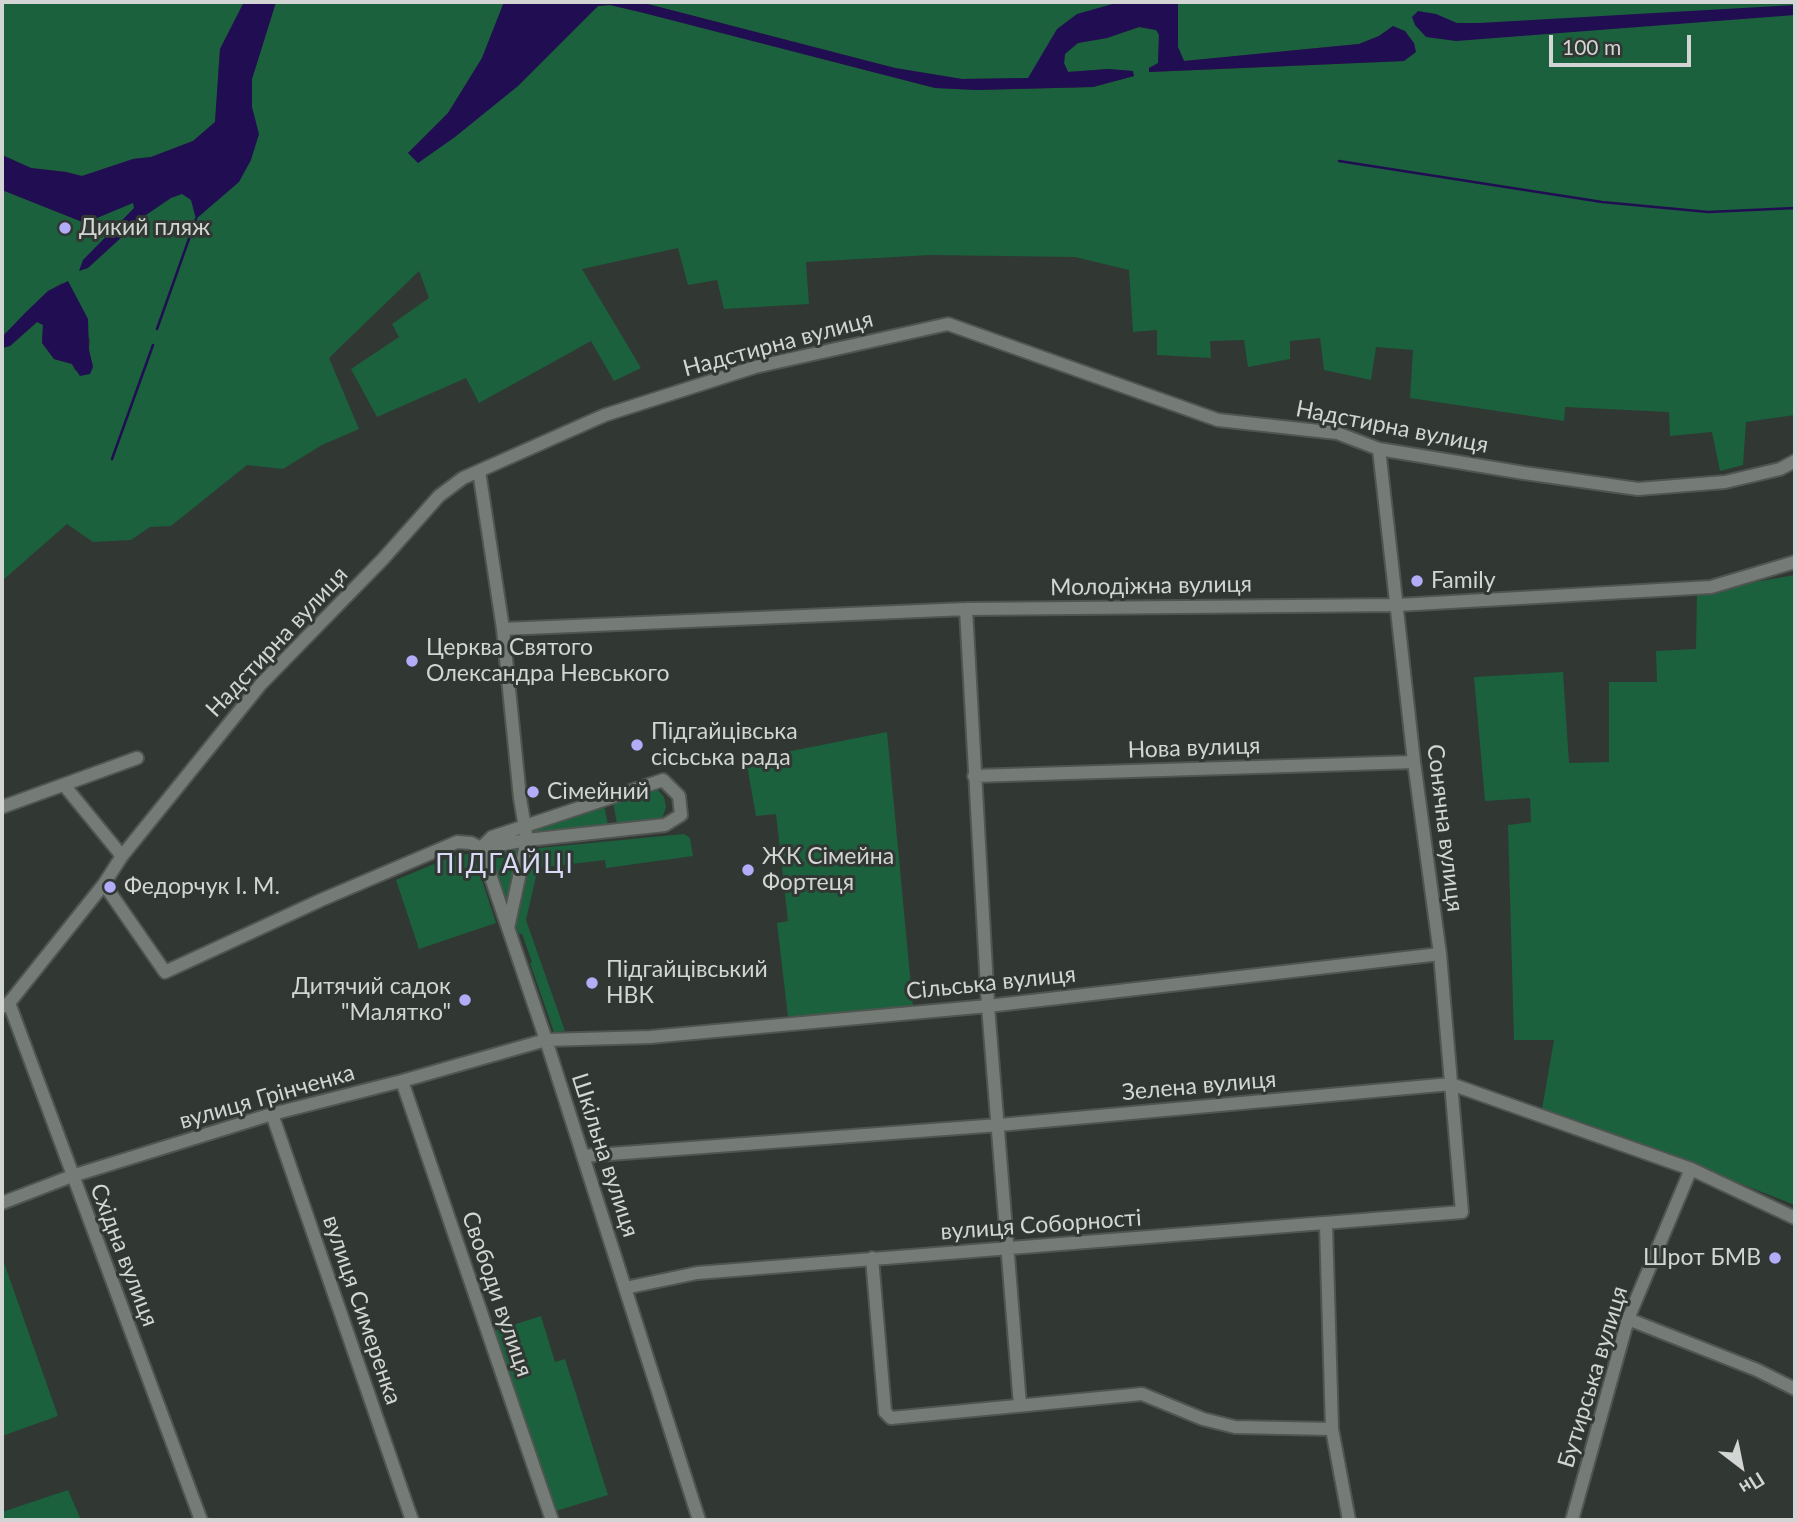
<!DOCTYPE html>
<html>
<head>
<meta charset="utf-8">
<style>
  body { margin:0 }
  #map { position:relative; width:1797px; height:1522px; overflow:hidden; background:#313733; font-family:Lato,sans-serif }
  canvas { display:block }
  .frame { position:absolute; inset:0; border:4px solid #d2d5d3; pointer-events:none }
  .north { position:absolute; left:1706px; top:1431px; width:70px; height:70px; -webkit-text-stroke:5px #313733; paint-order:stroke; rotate:148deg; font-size:19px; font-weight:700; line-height:28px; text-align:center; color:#d2d5d3 }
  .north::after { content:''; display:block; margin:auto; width:24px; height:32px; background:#d2d5d3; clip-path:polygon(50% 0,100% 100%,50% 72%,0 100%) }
  .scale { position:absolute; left:1549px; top:35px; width:142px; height:32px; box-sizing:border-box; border:4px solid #d2d5d3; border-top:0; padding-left:9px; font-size:21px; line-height:24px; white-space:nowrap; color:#d2d5d3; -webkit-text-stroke:5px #313733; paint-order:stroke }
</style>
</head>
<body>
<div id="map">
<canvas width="1797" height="1522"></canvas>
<div class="frame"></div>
<div class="north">Пн</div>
<div class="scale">100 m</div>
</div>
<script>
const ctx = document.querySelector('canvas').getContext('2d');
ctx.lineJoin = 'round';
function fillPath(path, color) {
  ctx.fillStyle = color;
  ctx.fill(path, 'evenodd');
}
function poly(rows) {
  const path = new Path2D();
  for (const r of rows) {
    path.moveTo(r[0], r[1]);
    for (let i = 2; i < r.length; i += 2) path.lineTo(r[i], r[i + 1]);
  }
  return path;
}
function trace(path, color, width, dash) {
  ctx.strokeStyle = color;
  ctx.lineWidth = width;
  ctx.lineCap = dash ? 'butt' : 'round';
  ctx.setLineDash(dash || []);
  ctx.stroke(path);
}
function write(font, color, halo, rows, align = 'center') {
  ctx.font = font + ' Lato,sans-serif';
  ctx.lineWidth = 6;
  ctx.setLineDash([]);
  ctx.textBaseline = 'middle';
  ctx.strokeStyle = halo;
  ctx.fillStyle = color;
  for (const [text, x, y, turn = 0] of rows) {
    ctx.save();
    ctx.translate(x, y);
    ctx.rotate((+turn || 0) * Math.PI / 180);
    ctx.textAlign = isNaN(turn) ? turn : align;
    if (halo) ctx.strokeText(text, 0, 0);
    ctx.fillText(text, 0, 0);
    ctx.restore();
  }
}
const green = poly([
  [2,2,244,2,220,49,215,122,193,141,151,157,133,159,82,176,66,172,31,168,2,155],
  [276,2,504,2,482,58,448,113,408,153,418,162,518,86,598,6,610,5,644,13,935,88,977,90,1093,87,1134,76,1132,71,1108,69,1068,72,1064,63,1065,53,1078,43,1107,38,1139,27,1157,30,1159,35,1158,64,1149,68,1150,72,1404,61,1393,26,1379,36,1359,44,1184,61,1178,47,1178,2,1795,2,1795,415,1746,422,1743,465,1720,471,1712,432,1670,436,1669,412,1565,407,1564,421,1410,398,1413,350,1376,347,1371,380,1324,370,1320,338,1290,341,1290,359,1248,367,1244,340,1210,341,1211,358,1157,355,1157,330,1133,332,1129,270,1075,257,930,255,806,262,809,304,724,309,717,280,688,285,678,248,582,269,641,368,614,381,591,341,479,403,466,378,377,417,351,369,399,337,392,324,429,298,419,271,329,358,359,429,322,445,283,469,247,465,171,526,150,527,131,540,93,542,67,524,2,581,2,348,10,346,37,322,43,324,42,343,54,359,72,364,75,371,93,366,89,350,90,340,62,283,48,291,2,337,2,190,85,223,252,107,252,79],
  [640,2,1134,2,1116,3,1029,78,962,79,895,68],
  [1795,575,1795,1205,1596,1127,1542,1109,1554,1040,1514,1040,1508,825,1531,822,1530,798,1485,801,1474,677,1563,672,1569,763,1609,762,1609,682,1657,682,1656,651,1696,649,1697,592],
  [887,732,913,1007,788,1017,777,923,788,921,776,814,756,816,746,760],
  [657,789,664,797,666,807,662,819,617,824,613,802],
  [604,805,608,825,536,833,534,826],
  [684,834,690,838,693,856,606,868,605,860,538,868,526,920,565,1031,554,1032,530,963,532,962,522,934,519,934,516,926,532,856,539,848],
  [514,847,520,851,508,898,505,898,491,861,497,849],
  [468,854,475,859,496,923,419,949,396,880,453,856],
  [2,1257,58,1416,2,1436],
  [541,1316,555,1362,565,1359,608,1495,556,1511,494,1331],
  [68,1490,81,1520,2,1520,2,1512]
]);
const water = poly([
  [244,2,276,2,252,79,252,107,259,134,251,160,239,182,196,219,191,200,182,194,171,198,146,215,88,268,79,271,83,260,134,208,133,203,85,223,2,190,2,155,31,168,66,172,82,176,133,159,151,157,193,141,215,122,220,49],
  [504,2,640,2,895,68,962,79,1028,78,1057,29,1077,14,1116,3,1134,2,1178,2,1178,47,1184,61,1359,44,1379,36,1393,26,1405,31,1414,43,1416,52,1404,61,1149,72,1149,68,1158,63,1159,35,1156,30,1139,27,1107,38,1078,43,1065,54,1064,63,1068,72,1108,69,1133,71,1134,76,1093,87,977,90,935,88,644,13,610,5,598,6,518,86,455,137,418,163,408,153,448,113,482,58],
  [1795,5,1795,15,1456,41,1426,37,1415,25,1412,17,1418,11,1436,14,1457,23,1479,23],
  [68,281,88,319,89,350,93,367,90,374,80,376,72,364,54,359,42,343,43,325,37,322,10,346,2,348,2,337,25,313,48,291]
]);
const stream = poly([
  [1339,161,1602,202,1708,212,1795,208],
  [157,329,196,219],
  [112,459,153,345]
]);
const minor = poly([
  [479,471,503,629,520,798,527,840,508,928],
  [966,609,988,1006,1020,1405],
  [503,629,966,609,1398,605,1711,587,1795,562],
  [974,776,1414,762],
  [663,780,679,796,681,815,665,825,527,840,481,848,492,837,663,780],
  [64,785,122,856],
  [2,807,137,758],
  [481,848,546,1040,699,1520],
  [104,884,165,972,321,900,457,842,471,843,481,848],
  [9,1003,201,1520],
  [2,1007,9,1003,104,884,122,856,261,684,383,559,439,496,463,478,605,415,755,367,948,324,1218,420,1337,433,1379,449,1524,473,1638,489,1725,482,1780,469,1795,461],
  [402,1081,552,1520],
  [272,1114,412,1520],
  [583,1156,999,1125,1451,1084,1691,1169,1795,1218],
  [2,1203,72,1176,272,1114,402,1081,546,1040,650,1037,988,1006,1440,954],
  [1326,1224,1332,1429,1349,1520],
  [872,1258,885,1412,891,1418,1142,1394,1203,1419,1235,1427,1332,1429],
  [625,1288,697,1273,1462,1212,1440,954,1414,762,1379,449],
  [1628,1319,1757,1370,1795,1389],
  [1572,1520,1628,1319,1691,1169]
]);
const markers = [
  [65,228,7,"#b2adf9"],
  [1417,581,7,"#b2adf9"],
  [412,661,7,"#b2adf9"],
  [637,745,7,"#b2adf9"],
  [533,792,7,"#b2adf9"],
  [748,870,7,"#b2adf9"],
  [110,887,7,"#b2adf9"],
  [592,983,7,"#b2adf9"],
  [465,1000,7,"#b2adf9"],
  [1775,1258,7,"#b2adf9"]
];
const poiNames = [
  ["Дикий пляж",79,228],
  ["Family",1431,581],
  ["Церква Святого",426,648],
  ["Олександра Невського",426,674],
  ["Підгайцівська",651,732],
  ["сісьська рада",651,758],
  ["Сімейний",547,792],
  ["ЖК Сімейна",762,857],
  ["Фортеця",762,883],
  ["Федорчук І. М.",124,887],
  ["Підгайцівський",606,970],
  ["НВК",606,996],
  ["Дитячий садок",451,987,"right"],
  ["\"Малятко\"",451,1013,"right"],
  ["Шрот БМВ",1761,1258,"right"]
];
const streetNames = [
  ["Надстирна вулиця",778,344,-15],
  ["Надстирна вулиця",1392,427,11],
  ["Молодіжна вулиця",1151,586,-1],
  ["Надстирна вулиця",277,642,-47],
  ["Нова вулиця",1194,748,-2],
  ["Сонячна вулиця",1445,828,83],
  ["Сільська вулиця",991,983,-6],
  ["Зелена вулиця",1199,1086,-5],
  ["вулиця Грінченка",267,1097,-16],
  ["Шкільна вулиця",605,1155,72],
  ["вулиця Соборності",1041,1225,-4],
  ["Східна вулиця",124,1255,69],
  ["Свободи вулиця",497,1294,71],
  ["вулиця Симеренка",362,1310,71],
  ["Бутирська вулиця",1593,1377,-73]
];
const quarterNames = [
  ["ПІДГАЙЦІ",505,865]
];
fillPath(green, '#1b613d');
fillPath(water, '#210e52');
trace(stream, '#210e52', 2.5);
trace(minor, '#505552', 16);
trace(minor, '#757c77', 12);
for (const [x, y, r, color] of markers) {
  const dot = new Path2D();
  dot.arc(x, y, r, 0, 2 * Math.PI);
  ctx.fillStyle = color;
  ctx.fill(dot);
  trace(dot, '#313733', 2.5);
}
write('23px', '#d2d5d3', '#313733', poiNames, 'left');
write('23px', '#d2d5d3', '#313733', streetNames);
ctx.letterSpacing = '2px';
write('26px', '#dad9f6', '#313733', quarterNames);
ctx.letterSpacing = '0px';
</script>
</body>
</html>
